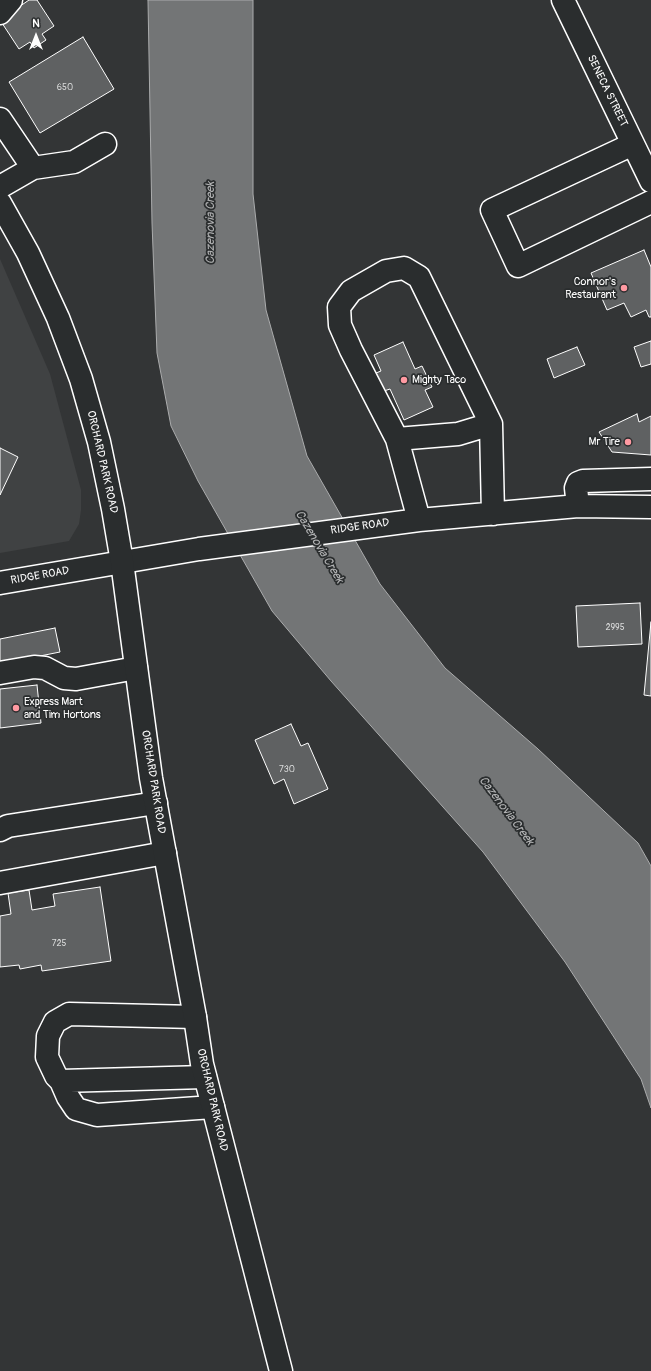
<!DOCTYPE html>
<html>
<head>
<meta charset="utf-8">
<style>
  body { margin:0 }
  #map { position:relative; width:651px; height:1371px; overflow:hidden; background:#333536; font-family:Pangolin,sans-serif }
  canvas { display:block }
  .north { position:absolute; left:16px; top:16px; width:40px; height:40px; -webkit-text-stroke:3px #2a2d2e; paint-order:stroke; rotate:0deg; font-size:11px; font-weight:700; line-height:16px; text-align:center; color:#fff }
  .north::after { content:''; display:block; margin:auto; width:14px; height:18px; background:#fff; clip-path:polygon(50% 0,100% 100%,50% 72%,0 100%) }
</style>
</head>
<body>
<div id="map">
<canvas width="651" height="1371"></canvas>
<div class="north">N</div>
</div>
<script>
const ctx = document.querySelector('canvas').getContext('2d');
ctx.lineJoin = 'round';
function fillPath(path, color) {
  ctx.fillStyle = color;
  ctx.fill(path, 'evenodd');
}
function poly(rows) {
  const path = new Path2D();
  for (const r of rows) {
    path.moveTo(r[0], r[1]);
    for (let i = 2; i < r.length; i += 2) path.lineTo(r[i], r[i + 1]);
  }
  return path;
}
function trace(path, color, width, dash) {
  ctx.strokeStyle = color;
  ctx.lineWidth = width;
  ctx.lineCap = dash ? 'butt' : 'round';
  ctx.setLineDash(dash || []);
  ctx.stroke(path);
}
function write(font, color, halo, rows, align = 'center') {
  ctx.font = font + ' Pangolin,sans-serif';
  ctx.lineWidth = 3.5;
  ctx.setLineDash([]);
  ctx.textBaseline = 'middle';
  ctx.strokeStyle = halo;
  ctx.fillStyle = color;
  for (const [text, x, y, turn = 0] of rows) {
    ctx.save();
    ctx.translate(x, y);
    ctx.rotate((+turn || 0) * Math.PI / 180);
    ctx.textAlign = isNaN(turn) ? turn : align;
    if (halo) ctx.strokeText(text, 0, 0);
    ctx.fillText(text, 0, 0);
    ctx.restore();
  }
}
const built = poly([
  [0,259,50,374,81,490,81,510,79,524,69,541,0,553]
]);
const water = poly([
  [148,0,253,0,253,194,266,310,307,456,380,584,445,668,538,749,638,843,651,866,651,1108,641,1079,608,1028,565,962,483,852,331,681,272,611,198,481,171,426,157,353,152,223,148,0]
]);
const building = poly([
  [29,0,37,0,54,26,42,34,46,40,34,48,30,42,19,49,0,20,29,0],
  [83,37,114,89,40,133,9,82,83,37],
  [644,250,651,267,651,317,649,317,646,310,631,317,624,303,607,310,591,273,644,250],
  [651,341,651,364,641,367,634,347,651,341],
  [403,342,415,369,422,366,432,387,425,390,433,407,404,420,390,389,384,391,376,373,381,371,374,355,403,342],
  [577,347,585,365,554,378,547,359,577,347],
  [637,414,639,422,651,416,651,455,612,452,599,432,637,414],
  [0,448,18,457,0,495,0,448],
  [640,603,642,644,578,647,576,606,640,603],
  [651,622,651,696,644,695,651,622],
  [55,628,60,652,0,664,0,639,55,628],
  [37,685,41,723,0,728,0,689,37,685],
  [291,724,301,746,308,743,328,789,294,804,284,779,274,784,255,740,291,724],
  [100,887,111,961,42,971,41,965,20,969,19,965,0,967,0,916,11,914,8,893,29,890,32,910,55,906,53,894,100,887]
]);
const minor = poly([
  [563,0,651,181],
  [0,13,11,0],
  [0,119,33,168],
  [633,144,492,210,518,266,651,202],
  [0,187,33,168,74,162,105,144],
  [397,439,458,434,491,424],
  [578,506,576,488,578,483,583,481,651,479],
  [419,520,397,439,351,350,340,325,339,307,351,291,386,271,404,268,419,277,491,424,493,514],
  [0,583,199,549,419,520,578,506,651,507],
  [0,673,34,667,45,668,64,678,76,679,136,668],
  [0,830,8,826,156,803],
  [0,883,165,853],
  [195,1017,69,1014,55,1022,48,1036,47,1057,56,1076,61,1081,68,1097,76,1109,97,1115,213,1107],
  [61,1081,205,1077]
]);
const major = poly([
  [0,203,28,253,58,318,81,379,99,442,113,509,122,562,151,778,195,1017,202,1064,281,1371]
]);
const markers = [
  [624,288,4,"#ff9aa2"],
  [404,380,4,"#ff9aa2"],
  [628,442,4,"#ff9aa2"],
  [16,708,4,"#ff9aa2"]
];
const numberNames = [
  ["650",65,88],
  ["2995",615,628],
  ["730",287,770],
  ["725",59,944]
];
const streetNames = [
  ["SENECA STREET",607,91,64],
  ["ORCHARD PARK ROAD",102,462,77],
  ["RIDGE ROAD",360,527,-8],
  ["RIDGE ROAD",40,576,-10],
  ["ORCHARD PARK ROAD",153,782,81],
  ["ORCHARD PARK ROAD",212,1100,77]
];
const poiNames = [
  ["Connor's",616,282],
  ["Restaurant",616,295],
  ["Mighty Taco",412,380,"left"],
  ["Mr Tire",620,442],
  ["Express Mart",24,702,"left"],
  ["and Tim Hortons",24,715,"left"]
];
const waterNames = [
  ["Cazenovia Creek",211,223,-90],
  ["Cazenovia Creek",319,547,59],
  ["Cazenovia Creek",506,811,53]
];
fillPath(built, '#404243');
fillPath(water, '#737576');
trace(water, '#abacad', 1);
fillPath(building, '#5f6162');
trace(building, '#fff', 1);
trace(minor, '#fff', 25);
trace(major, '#fff', 25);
trace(minor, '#2a2d2e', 22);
trace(major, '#2a2d2e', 22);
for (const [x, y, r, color] of markers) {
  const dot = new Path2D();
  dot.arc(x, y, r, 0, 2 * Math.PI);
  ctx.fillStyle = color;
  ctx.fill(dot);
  trace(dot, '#2a2d2e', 1.5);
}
write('9px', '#d7d8d8', null, numberNames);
write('11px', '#fff', '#2a2d2e', streetNames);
write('11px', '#fff', '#2a2d2e', poiNames, 'right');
write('italic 12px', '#b2b3b4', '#2a2d2e', waterNames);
</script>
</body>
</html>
